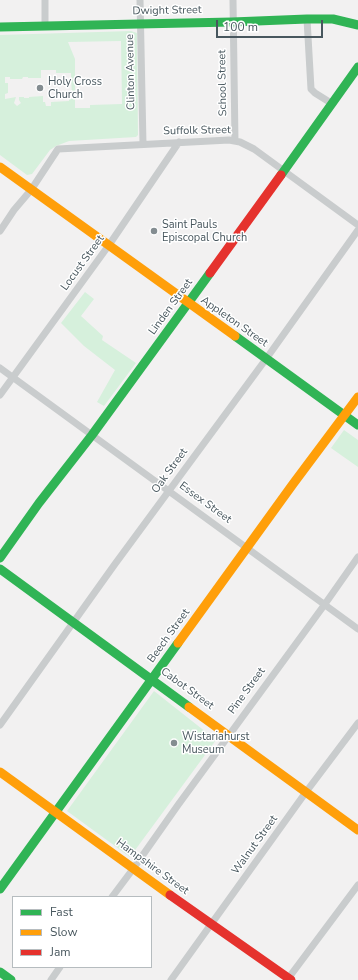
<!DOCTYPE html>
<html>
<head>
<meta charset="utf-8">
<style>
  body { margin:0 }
  #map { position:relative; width:358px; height:980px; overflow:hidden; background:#f2f1f1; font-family:"Nunito Sans",sans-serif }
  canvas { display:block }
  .legend { position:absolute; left:12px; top:896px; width:140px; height:72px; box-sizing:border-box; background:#fff; border:1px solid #b6bcbf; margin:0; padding:5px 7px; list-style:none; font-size:12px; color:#48575e }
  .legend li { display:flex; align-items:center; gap:8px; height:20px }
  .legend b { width:20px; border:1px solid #b6bcbf }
  .scale { position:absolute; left:216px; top:20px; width:107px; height:18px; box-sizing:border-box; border:2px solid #48575e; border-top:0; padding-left:5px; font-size:12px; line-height:14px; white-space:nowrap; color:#48575e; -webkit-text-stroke:3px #fff; paint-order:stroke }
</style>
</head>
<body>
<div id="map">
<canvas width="358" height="980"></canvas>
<ul class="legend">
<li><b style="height:5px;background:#30b455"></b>Fast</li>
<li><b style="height:5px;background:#ff9f0a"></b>Slow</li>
<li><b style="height:5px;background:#e5322d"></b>Jam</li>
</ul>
<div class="scale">100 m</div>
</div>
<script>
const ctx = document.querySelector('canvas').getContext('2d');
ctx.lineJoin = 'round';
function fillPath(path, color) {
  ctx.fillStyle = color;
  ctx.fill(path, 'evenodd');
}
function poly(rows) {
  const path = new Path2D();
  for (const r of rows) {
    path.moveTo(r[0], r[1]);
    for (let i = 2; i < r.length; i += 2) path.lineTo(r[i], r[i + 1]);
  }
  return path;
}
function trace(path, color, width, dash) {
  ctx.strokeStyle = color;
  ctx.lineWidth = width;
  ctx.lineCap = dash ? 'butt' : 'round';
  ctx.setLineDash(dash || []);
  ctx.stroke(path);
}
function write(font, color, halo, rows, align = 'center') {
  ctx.font = font + ' "Nunito Sans",sans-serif';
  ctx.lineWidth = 3;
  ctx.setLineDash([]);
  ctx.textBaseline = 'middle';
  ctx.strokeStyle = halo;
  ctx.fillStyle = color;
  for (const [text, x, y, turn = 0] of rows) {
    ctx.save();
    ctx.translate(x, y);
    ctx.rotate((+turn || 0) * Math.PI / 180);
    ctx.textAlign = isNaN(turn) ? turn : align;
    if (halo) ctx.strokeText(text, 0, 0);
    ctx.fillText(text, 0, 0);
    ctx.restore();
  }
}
const green = poly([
  [131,31,137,33,138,135,136,137,69,141,56,146,50,150,32,174,27,175,0,155,0,35],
  [121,41,122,104,90,105,90,108,75,108,75,59,68,42],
  [41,70,56,70,56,73,71,73,72,99,69,99,69,101,51,102,51,106,46,106,45,102,43,102,43,96,29,97,29,98,24,98,24,97,19,97,19,100,21,103,17,106,14,103,16,97,5,99,5,94,8,93,8,83,5,83,5,77,10,77,10,79,22,79,23,77,28,77,28,78,41,78],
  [85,292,94,299,81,316,103,336,102,340,136,363,104,406,97,402,115,370,84,346,61,323],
  [344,430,358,440,358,467,331,448],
  [154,691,216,740,130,857,67,811]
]);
const street = poly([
  [45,0,45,26],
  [140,0,143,144],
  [233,0,235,141],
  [307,19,311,89,315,93,331,103],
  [0,231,14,210,31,190,58,149,229,140,240,142,254,149,358,225],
  [0,368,358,629],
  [0,395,109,245,179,142],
  [0,725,115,564,266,359,358,230],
  [112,897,133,869,178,805,325,604,358,557],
  [51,980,60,967],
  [171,980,306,792,358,723],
  [287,980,358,885]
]);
const fast = poly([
  [0,27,232,22,307,19,333,19,358,25],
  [281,175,358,67],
  [235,336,358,425],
  [0,558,39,503,92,435,210,273],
  [0,569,189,707],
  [0,889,178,643],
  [0,972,11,980]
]);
const slow = poly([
  [0,167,235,336],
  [178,643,293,484,358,397],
  [189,707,358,830],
  [0,772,170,895]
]);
const jam = poly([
  [210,273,281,175],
  [170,895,291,980]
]);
const markers = [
  [40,88,4,"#848d91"],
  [154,231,4,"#848d91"],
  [174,743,4,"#848d91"]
];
const streetNames = [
  ["Dwight Street",167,11,-1],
  ["Clinton Avenue",131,72,-91],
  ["School Street",223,83,-91],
  ["Suffolk Street",197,131,-1],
  ["Locust Street",83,263,-54],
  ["Linden Street",171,307,-54],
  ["Appleton Street",234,322,35],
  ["Oak Street",170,471,-54],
  ["Essex Street",205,503,36],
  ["Beech Street",169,636,-54],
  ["Cabot Street",187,689,36],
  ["Pine Street",247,691,-54],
  ["Walnut Street",255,845,-54],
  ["Hampshire Street",152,867,36]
];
const poiNames = [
  ["Holy Cross",48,82],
  ["Church",48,95],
  ["Saint Pauls",162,225],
  ["Episcopal Church",162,238],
  ["Wistariahurst",182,737],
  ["Museum",182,750]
];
fillPath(green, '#d6f0dc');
trace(street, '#c9cccd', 7);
trace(fast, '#30b455', 9);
trace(slow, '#ff9f0a', 9);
trace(jam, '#e5322d', 9);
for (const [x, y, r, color] of markers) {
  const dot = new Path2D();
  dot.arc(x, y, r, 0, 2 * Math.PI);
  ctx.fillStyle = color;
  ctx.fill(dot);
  trace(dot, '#fff', 1.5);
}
write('11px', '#48575e', '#fff', streetNames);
write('11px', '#48575e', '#fff', poiNames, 'left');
</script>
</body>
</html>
